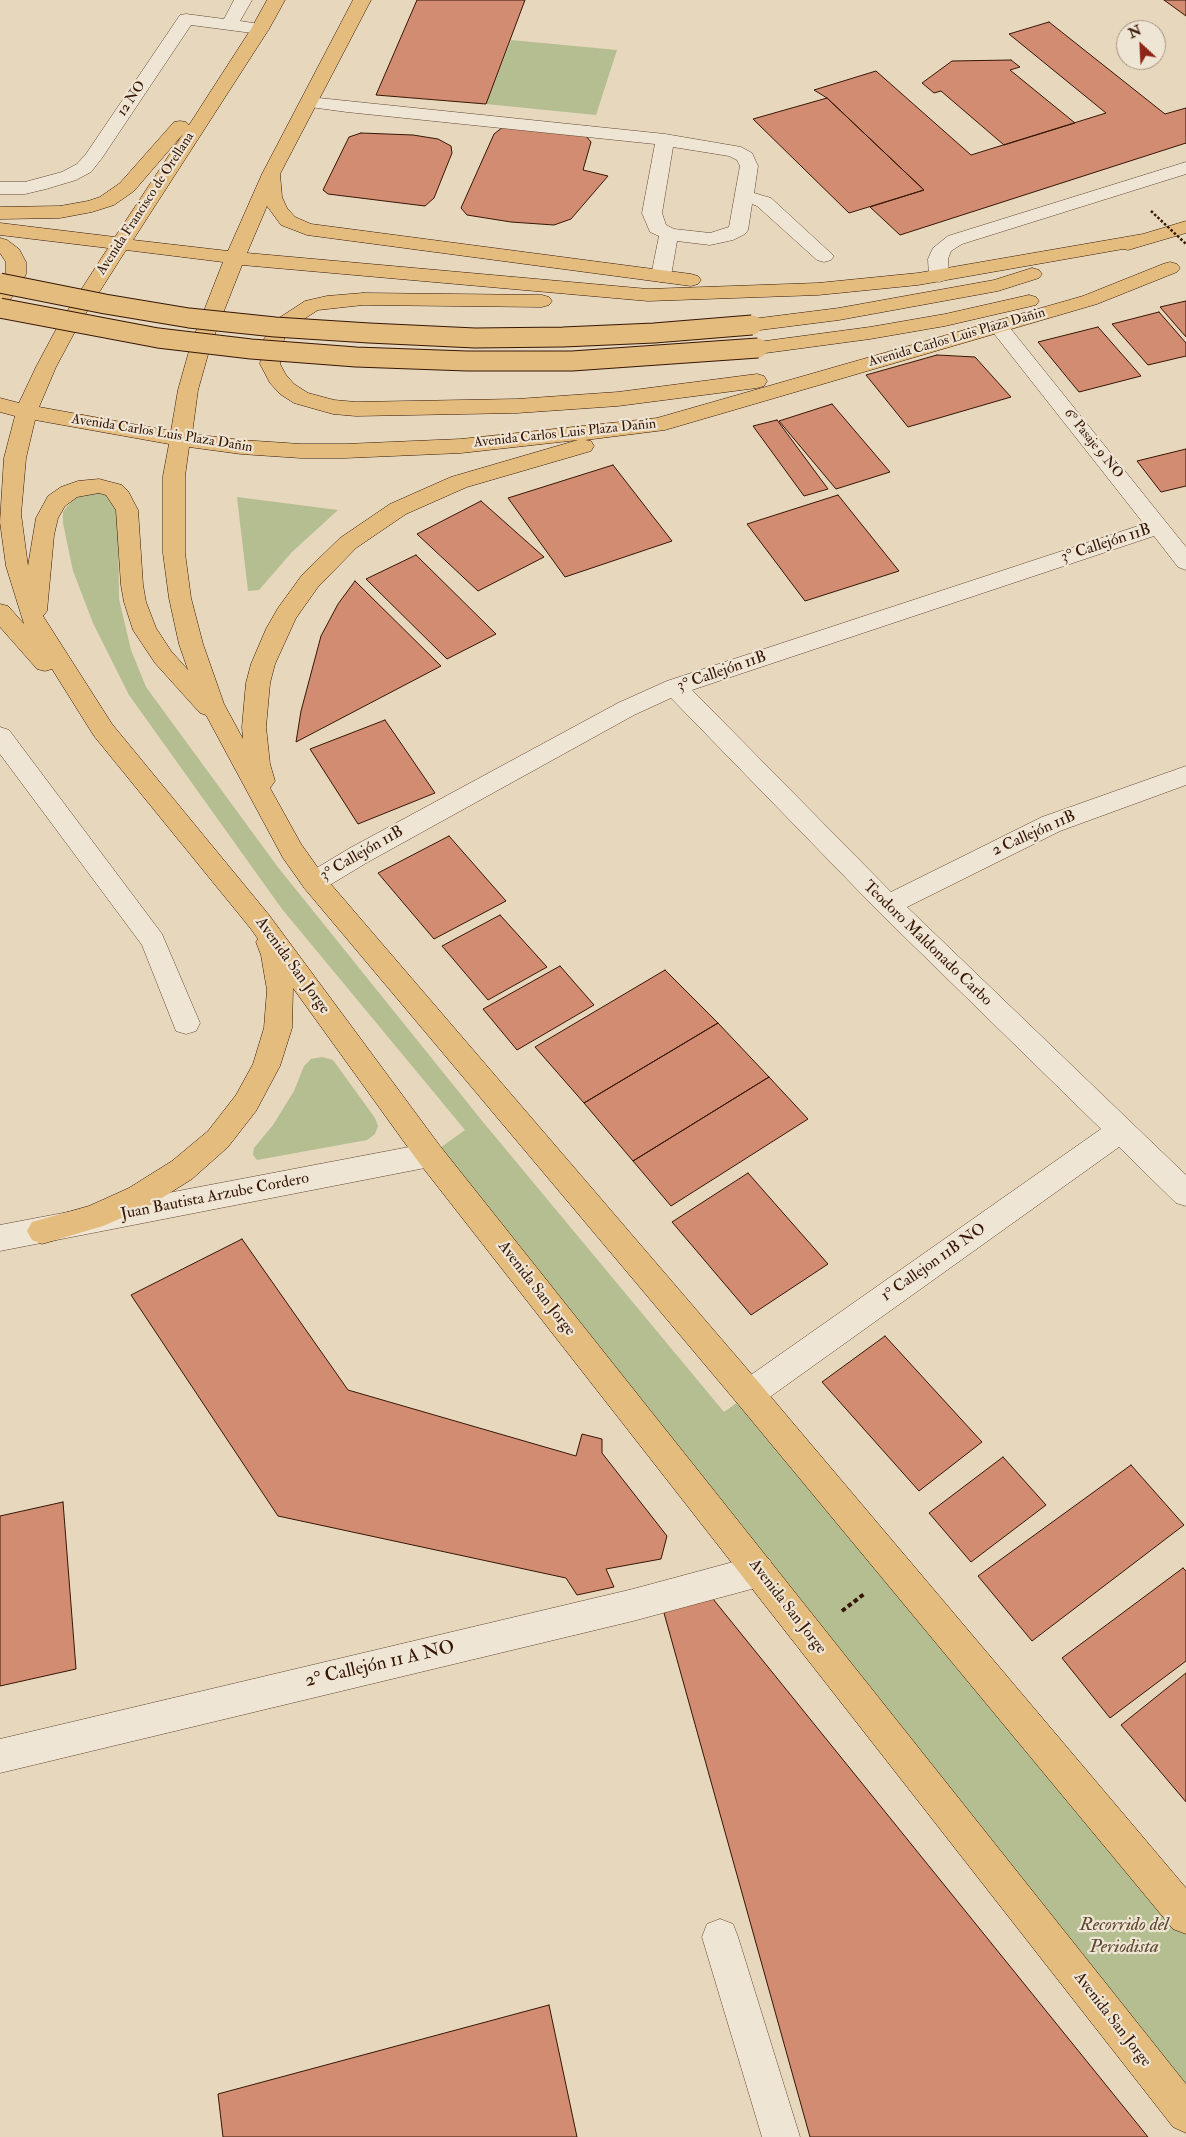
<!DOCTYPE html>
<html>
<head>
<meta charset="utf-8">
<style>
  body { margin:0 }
  #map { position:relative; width:1186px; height:2137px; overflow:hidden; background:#e6d7bd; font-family:"IM FELL Double Pica",serif }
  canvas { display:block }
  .north { position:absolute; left:1116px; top:20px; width:50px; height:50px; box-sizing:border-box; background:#efe5d4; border:1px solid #a59281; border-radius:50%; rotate:335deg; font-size:14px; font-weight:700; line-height:20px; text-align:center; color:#371604 }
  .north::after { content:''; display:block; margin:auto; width:18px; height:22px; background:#8f2418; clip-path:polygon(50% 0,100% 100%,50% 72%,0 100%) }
</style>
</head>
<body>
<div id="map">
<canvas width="1186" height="2137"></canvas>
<div class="north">N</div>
</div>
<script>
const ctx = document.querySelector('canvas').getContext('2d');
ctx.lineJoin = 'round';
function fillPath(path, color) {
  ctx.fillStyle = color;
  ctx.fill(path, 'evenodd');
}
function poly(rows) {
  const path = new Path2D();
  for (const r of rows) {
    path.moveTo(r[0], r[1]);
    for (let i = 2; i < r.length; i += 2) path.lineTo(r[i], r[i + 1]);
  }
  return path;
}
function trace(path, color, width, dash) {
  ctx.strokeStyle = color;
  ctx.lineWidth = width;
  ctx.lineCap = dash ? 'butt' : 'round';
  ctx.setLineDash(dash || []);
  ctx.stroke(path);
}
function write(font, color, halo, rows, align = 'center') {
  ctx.font = font + ' "IM FELL Double Pica",serif';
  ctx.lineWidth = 4.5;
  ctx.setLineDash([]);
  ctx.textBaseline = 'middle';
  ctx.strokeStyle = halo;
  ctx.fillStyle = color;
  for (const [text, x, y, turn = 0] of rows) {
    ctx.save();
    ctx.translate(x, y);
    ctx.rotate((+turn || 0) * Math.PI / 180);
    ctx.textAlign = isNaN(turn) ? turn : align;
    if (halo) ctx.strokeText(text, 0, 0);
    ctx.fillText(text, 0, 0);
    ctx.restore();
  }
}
const green = poly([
  [511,40,617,50,596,115,486,104],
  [99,491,107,494,118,511,119,599,131,650,146,687,277,866,483,1122,724,1412,749,1394,1186,1916,1186,2114,430,1155,465,1130,282,909,129,695,93,623,73,571,63,523,63,512,74,498],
  [237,497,338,510,292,552,259,590,248,591],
  [322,1057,333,1060,375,1118,378,1126,375,1134,367,1140,257,1160,253,1155,254,1148,273,1125,294,1091,304,1066,311,1059]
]);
const building = poly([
  [417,0,525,0,486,104,376,95,417,0],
  [1164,0,1186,0,1186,16,1164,0],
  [1049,22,1165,114,1186,108,1186,143,900,235,870,207,924,190,827,98,814,90,876,71,971,155,1106,113,1009,34,1049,22],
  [1011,60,1020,67,1010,70,1075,123,1004,145,941,91,934,93,922,83,952,61,1011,60],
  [827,98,924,190,849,213,753,119,827,98],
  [503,127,586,136,591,142,583,170,608,176,571,219,554,225,511,222,467,215,461,208,494,134,503,127],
  [361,133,413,135,438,139,451,146,452,153,434,198,425,206,328,194,323,190,349,137,361,133],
  [1186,301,1186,337,1160,307,1186,301],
  [1159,312,1186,343,1186,356,1148,365,1112,324,1159,312],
  [1098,327,1141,376,1079,392,1038,342,1098,327],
  [937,355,975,357,1011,397,908,427,866,375,937,355],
  [832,404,890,472,836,489,779,421,832,404],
  [777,420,828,489,804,496,753,426,777,420],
  [1186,449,1186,486,1161,492,1137,461,1186,449],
  [613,465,672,541,565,577,508,498,613,465],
  [838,495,899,571,805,601,747,524,838,495],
  [481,501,544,557,478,591,417,534,481,501],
  [416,555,496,634,447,659,366,579,416,555],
  [355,581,441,666,296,742,301,711,321,636,338,604,355,581],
  [385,720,435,793,358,824,310,749,385,720],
  [449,836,506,901,434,939,378,873,449,836],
  [500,915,547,967,488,1000,442,946,500,915],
  [560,966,594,1005,517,1050,483,1009,560,966],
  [665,970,718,1023,584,1103,535,1047,665,970],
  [718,1023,769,1077,633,1161,584,1103,718,1023],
  [769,1077,808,1119,671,1206,633,1161,769,1077],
  [748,1173,828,1264,751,1315,672,1222,748,1173],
  [242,1239,348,1390,576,1456,582,1434,602,1439,602,1453,667,1536,661,1559,606,1569,614,1587,577,1595,566,1578,278,1516,131,1295,242,1239],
  [885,1336,982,1442,919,1491,822,1382,885,1336],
  [1003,1457,1046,1505,971,1562,929,1513,1003,1457],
  [1131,1465,1184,1525,1032,1641,978,1576,1131,1465],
  [63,1502,76,1669,0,1686,0,1516,63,1502],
  [1183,1568,1186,1571,1186,1661,1110,1718,1062,1658,1183,1568],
  [709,1594,1148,2137,810,2137,664,1613,709,1594],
  [1186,1673,1186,1802,1121,1725,1186,1673],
  [549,2005,577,2137,223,2137,218,2094,549,2005]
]);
const path = poly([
  [842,1611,864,1594]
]);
const minor = poly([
  [234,0,252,0,240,21,266,25,269,29,266,33,260,34,191,25,102,158,91,172,76,180,46,189,25,194,0,194,0,182,25,182,62,172,77,164,86,154,180,15,186,14,224,19,234,0],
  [309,97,665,134,741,147,752,153,758,166,754,193,771,198,834,256,831,260,824,262,817,260,757,206,752,204,748,230,745,234,733,240,710,245,677,241,671,276,668,280,661,282,654,280,651,276,659,236,650,232,642,213,655,144,347,112,303,106,300,102,303,98,309,97],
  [673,147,729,156,737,160,740,166,729,227,710,233,674,229,666,225,662,213,673,147],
  [1186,162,1186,174,962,244,951,251,948,259,949,276,946,280,939,282,932,280,929,276,928,259,933,248,948,236,1186,162],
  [999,321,1006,323,1186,547,1186,570,1178,567,1154,536,692,690,891,892,1042,817,1186,766,1186,785,1060,831,907,907,1186,1175,1186,1206,1176,1203,1119,1147,760,1404,749,1408,738,1404,734,1394,738,1384,1101,1129,879,912,671,698,634,715,368,862,323,889,314,892,305,889,301,882,305,875,350,848,618,703,667,681,1144,524,992,331,989,327,992,323,999,321],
  [0,727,9,730,162,934,200,1023,196,1031,186,1034,176,1031,142,945,0,754,0,727],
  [430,1143,440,1146,444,1155,440,1164,430,1167,0,1251,0,1225,430,1143],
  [759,1555,770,1560,775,1571,770,1582,759,1587,633,1621,0,1773,0,1739,633,1589,759,1555],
  [720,1919,733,1924,738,1937,800,2137,762,2137,702,1937,707,1924,720,1919]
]);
const major = poly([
  [267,0,285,0,269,29,133,240,228,251,262,174,353,0,371,0,280,174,282,197,287,208,295,217,311,224,691,274,698,276,701,280,698,284,691,286,307,235,281,225,267,206,247,253,648,289,818,283,918,273,1143,234,1186,221,1186,233,1128,250,1123,249,918,285,818,295,648,301,242,265,211,344,198,390,192,434,241,440,301,444,345,444,461,439,657,418,1083,296,1163,264,1170,262,1177,264,1180,268,1177,272,1097,304,665,430,585,440,591,441,594,446,591,451,467,487,406,514,356,548,318,587,296,618,275,664,270,683,266,727,270,764,275,781,270,788,301,844,323,875,760,1384,1186,1888,1186,1934,1173,1929,738,1404,305,889,283,858,206,715,200,713,155,663,133,630,124,602,121,585,116,510,106,495,99,493,77,497,65,506,58,518,54,535,47,611,43,616,112,724,269,915,440,1146,1186,2084,1186,2133,1173,2127,420,1164,293,988,292,1028,280,1066,256,1111,228,1147,192,1179,149,1206,103,1226,42,1244,32,1240,27,1231,32,1222,89,1206,129,1188,172,1161,208,1131,236,1095,253,1064,264,1028,267,990,261,955,256,942,258,939,251,929,94,736,52,669,45,671,37,669,0,627,0,604,8,606,24,624,6,566,0,522,4,458,15,416,0,412,0,398,19,403,36,367,59,324,108,248,0,235,0,223,115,237,183,134,134,191,114,205,92,212,60,218,0,219,0,207,60,206,88,201,100,197,120,183,174,122,180,121,186,122,189,125,251,29,267,0],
  [126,250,223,262,191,344,178,390,171,431,39,407,56,367,79,324,126,250],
  [35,420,169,444,163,476,163,553,169,598,179,644,188,670,171,651,156,628,146,602,143,585,138,510,128,491,122,485,99,479,78,481,61,487,48,496,36,518,28,566,21,514,26,458,35,420],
  [578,440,451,477,390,504,340,538,302,575,278,608,266,629,251,664,246,683,242,727,243,739,224,704,203,644,191,598,185,553,185,476,189,447,241,454,301,458,345,458,461,453,578,440],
  [0,238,7,240,19,249,26,262,26,274,19,289,7,303,0,305,0,287,6,274,6,262,0,253,0,238],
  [1032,268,1039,270,1042,274,1039,278,998,291,839,320,752,331,745,329,742,325,745,321,752,319,839,308,994,280,1032,268],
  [363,293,542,295,549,297,552,301,549,305,542,307,363,305,318,310,293,326,284,339,280,364,286,375,294,384,308,393,334,400,356,402,517,399,618,392,757,374,764,376,767,381,764,386,757,388,618,406,517,413,356,416,333,414,294,403,280,394,270,383,260,364,264,339,279,318,305,301,327,296,363,293],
  [1029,295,1036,297,1039,301,1036,305,945,326,870,339,758,354,751,352,748,348,751,344,758,342,870,327,945,314,1029,295]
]);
const pathBridge = poly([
  [1151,211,1186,244]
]);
const majorBridge = poly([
  [0,283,105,304,189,318,275,327,369,333,475,338,563,337,654,333,752,325],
  [0,308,158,338,251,349,356,357,467,361,572,361,758,348]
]);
const farStreetnames = [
  ["12 NO",132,99,-56],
  ["Avenida Francisco de Orellana",146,204,-57],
  ["Avenida Carlos Luis Plaza Dañin",957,338,-16],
  ["Avenida Carlos Luis Plaza Dañin",162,434,9],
  ["Avenida Carlos Luis Plaza Dañin",565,434,-6],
  ["6° Pasaje 9 NO",1093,444,51]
];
const streetNames = [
  ["3° Callejón 11B",1106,544,-18],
  ["3° Callejón 11B",722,672,-19],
  ["2 Callejón 11B",1034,834,-24],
  ["3° Callejón 11B",362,854,-30],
  ["Teodoro Maldonado Carbo",927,944,44],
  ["Avenida San Jorge",292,966,54],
  ["Juan Bautista Arzube Cordero",215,1197,-11],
  ["1° Callejon 11B NO",934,1263,-35],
  ["Avenida San Jorge",536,1289,52],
  ["Avenida San Jorge",787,1607,52],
  ["Avenida San Jorge",1112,2020,52]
];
const nearStreetnames = [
  ["2° Callejón 11 A NO",380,1665,-13]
];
const nearParknames = [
  ["Recorrido del",1124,1926],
  ["Periodista",1124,1948]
];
fillPath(green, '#b4be91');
fillPath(building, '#d18c72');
trace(building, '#371604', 1);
trace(minor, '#634632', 1);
trace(major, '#371604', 1);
trace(path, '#371604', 4, [4.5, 3]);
fillPath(minor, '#efe5d4');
fillPath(major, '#e3bc7e');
trace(majorBridge, '#371604', 21, []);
trace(pathBridge, '#371604', 2.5, [2.5, 2]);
trace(majorBridge, '#e3bc7e', 19);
write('14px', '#371604', '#efe5d4', farStreetnames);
write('16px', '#371604', '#efe5d4', streetNames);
write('19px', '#371604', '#efe5d4', nearStreetnames);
write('italic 19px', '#5c482e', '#efe5d4', nearParknames);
</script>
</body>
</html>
